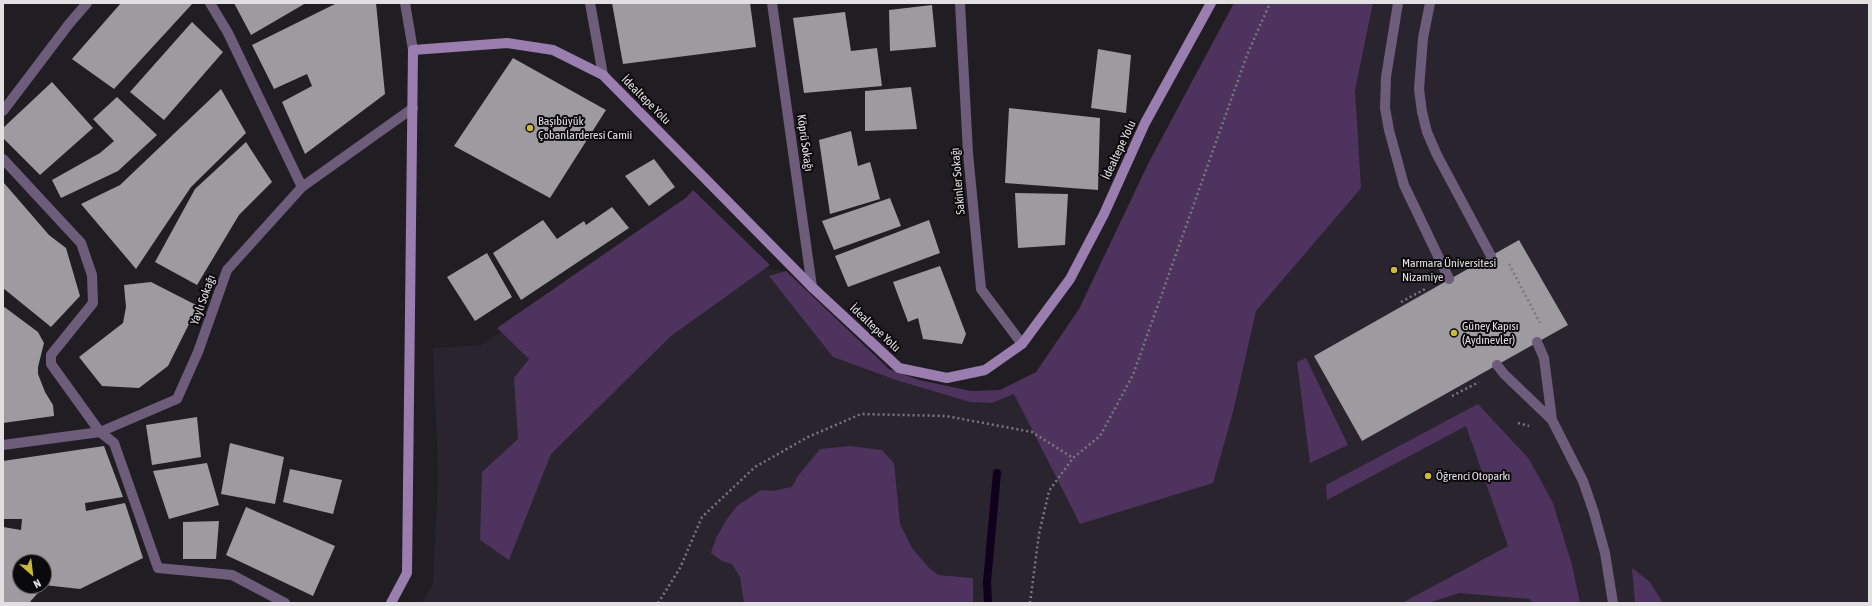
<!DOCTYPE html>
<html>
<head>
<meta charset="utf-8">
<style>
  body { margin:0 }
  #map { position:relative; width:1872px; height:606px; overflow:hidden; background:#211e23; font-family:"Asap Condensed",sans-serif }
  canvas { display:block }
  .frame { position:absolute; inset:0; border:4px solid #e1dfe2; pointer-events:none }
  .north { position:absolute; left:12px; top:554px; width:40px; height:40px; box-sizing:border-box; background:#0a090b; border:1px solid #605f61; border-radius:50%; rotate:152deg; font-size:11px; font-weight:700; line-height:16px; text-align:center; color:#e1dfe2 }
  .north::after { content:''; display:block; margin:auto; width:14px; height:18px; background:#ccb938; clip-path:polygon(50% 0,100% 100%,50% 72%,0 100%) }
</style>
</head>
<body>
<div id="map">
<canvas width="1872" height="606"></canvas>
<div class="frame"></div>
<div class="north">N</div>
</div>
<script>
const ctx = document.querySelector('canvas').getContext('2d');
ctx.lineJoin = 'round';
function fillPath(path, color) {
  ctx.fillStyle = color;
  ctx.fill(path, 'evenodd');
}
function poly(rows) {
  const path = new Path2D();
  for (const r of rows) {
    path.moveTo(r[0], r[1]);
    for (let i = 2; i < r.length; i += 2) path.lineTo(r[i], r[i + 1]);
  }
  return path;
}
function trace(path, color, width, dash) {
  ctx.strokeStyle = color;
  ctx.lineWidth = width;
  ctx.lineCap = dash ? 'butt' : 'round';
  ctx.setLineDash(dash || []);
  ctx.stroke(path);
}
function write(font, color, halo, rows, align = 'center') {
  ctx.font = font + ' "Asap Condensed",sans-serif';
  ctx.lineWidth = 4;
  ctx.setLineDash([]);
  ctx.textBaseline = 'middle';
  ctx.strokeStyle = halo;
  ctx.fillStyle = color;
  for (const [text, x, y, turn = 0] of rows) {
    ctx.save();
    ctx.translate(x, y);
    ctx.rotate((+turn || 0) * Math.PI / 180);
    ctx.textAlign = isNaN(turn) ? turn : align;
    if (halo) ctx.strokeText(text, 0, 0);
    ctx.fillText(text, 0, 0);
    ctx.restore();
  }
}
const built = poly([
  [1245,3,1869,3,1869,603,422,603,433,583,438,476,433,348,482,345,696,194,759,268,786,271,848,348,899,381,970,402,992,403,1044,374,1077,327]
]);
const green = poly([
  [1234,3,1373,3,1355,90,1361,188,1256,311,1233,412,1213,483,1080,524,1014,394,992,403,970,402,899,381,833,357,769,276,786,271,889,369,919,380,971,391,1000,390,1036,372,1079,309,1149,162],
  [693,190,770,265,671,336,551,454,509,560,480,540,482,472,518,439,514,378,529,359,497,328,687,197],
  [1306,358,1348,445,1310,463,1297,362],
  [1478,404,1529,459,1553,503,1572,565,1580,603,1532,603,1530,599,1459,593,1428,603,1402,603,1508,546,1466,426,1327,500,1326,485],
  [850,446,882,450,894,463,900,524,912,548,929,568,938,575,973,578,973,603,744,603,740,577,732,564,722,561,711,553,716,538,727,519,737,506,761,490,772,491,792,487,798,476,820,449],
  [1632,568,1650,582,1663,603,1635,603]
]);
const stream = poly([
  [988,603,987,582,997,473]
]);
const building = poly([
  [121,3,193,3,114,89,72,59],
  [234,3,306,3,251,35],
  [337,3,376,3,385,94,305,154,282,102,312,86,307,74,274,89,252,45],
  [612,3,750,3,756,47,623,64],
  [932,5,936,47,890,51,889,10],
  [845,12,851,51,877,48,882,86,804,93,793,18],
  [192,22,223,52,164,120,130,92],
  [1098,49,1131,55,1126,113,1091,108],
  [513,58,606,110,550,198,454,146],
  [52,82,93,128,40,175,3,138,3,128],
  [911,87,917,129,865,131,865,91],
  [221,89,246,133,191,187,136,269,81,204,120,185],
  [117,97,157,135,118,171,61,198,52,180,100,153,114,141,93,119],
  [1009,108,1100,118,1098,190,1005,183],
  [851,131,858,166,870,162,880,199,830,214,819,140],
  [246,142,272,182,239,215,197,285,155,262,195,189],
  [654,159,675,187,649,206,625,176],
  [4,183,49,235,66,248,80,296,51,327,3,288],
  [1015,193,1068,194,1065,245,1018,248],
  [890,198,901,226,834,250,822,221],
  [612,207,629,228,521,300,493,253,543,220,557,239,584,221,586,225],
  [929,220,940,253,848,287,835,256],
  [1519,240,1568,325,1362,441,1314,356],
  [487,253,512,297,475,321,447,277],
  [940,266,966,334,962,344,923,339,918,318,908,322,893,282],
  [151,282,198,306,168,366,139,388,102,386,79,357,123,323,126,307,124,285],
  [3,306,38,332,44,343,38,367,38,374,45,392,53,405,54,416,3,423],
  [197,417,201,457,152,465,146,425],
  [230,443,284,457,275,504,221,494],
  [104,446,123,497,85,503,86,511,125,503,143,558,80,589,44,585,44,562,20,562,20,586,44,586,29,603,3,603,3,527,21,530,22,519,3,519,3,461],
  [207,463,219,505,169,519,153,471],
  [290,469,342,480,333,514,283,502],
  [246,507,335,546,313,596,226,555],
  [219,521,216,559,183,559,183,522]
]);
const path = poly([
  [1509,264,1540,323],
  [1401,302,1427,288],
  [1452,396,1479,382],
  [1518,423,1529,426],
  [658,603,680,568,702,517,755,467,808,437,861,414,946,416,1032,432,1073,458],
  [1030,603,1039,534,1049,491,1073,458,1100,436,1133,375,1247,55,1270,3]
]);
const service = poly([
  [1398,3,1386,77,1385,108,1389,130,1404,185,1449,279],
  [1430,3,1423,38,1419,89,1422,112,1427,132,1437,155,1491,256],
  [1537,342,1544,358,1552,420,1583,481,1594,513,1605,553,1613,603],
  [1497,365,1504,374,1552,420]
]);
const minor = poly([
  [210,3,228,33,302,187],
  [405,3,413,50],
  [590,3,603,75],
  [772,3,812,287],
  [960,3,968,153,981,289,1022,344],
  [3,111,69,24,87,3],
  [3,159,81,243,92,275,93,303,51,355,51,364,100,432,114,443,158,568,232,575,285,603],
  [3,445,100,432,177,399,198,352,227,270,302,187,413,108]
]);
const secondary = poly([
  [391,603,407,573,413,50,507,43,553,50,603,75,812,287,899,368,947,378,985,370,1022,344,1070,279,1104,214,1145,123,1211,3]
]);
const markers = [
  [530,128,4,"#ccb938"],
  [1394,270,4,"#ccb938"],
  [1454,333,4,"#ccb938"],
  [1428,476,4,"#ccb938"]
];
const streetNames = [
  ["İdealtepe Yolu",646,100,45],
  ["Köprü Sokağı",805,143,82],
  ["İdealtepe Yolu",1119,150,-65],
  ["Sakinler Sokağı",958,181,-95],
  ["Yaylı Sokağı",203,300,-70],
  ["İdealtepe Yolu",875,328,43]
];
const poiNames = [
  ["Başıbüyük",538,121],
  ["Çobanlarderesi Camii",538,135],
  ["Marmara Üniversitesi",1402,263],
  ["Nizamiye",1402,277],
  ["Güney Kapısı",1462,326],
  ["(Aydınevler)",1462,340],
  ["Öğrenci Otoparkı",1436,476]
];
fillPath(built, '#2a242e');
fillPath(green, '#4d335d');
trace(stream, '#10001c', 8);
fillPath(building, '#9d9aa0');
trace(path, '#7b787c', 2.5, [2, 3]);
trace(service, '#6e5c7b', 10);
trace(minor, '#6e5c7b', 10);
trace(secondary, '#9b7eb0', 10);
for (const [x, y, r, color] of markers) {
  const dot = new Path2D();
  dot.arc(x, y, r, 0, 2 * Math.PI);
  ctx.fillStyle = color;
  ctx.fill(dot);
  trace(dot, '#0a090b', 1.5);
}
write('12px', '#e1dfe2', '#0a090b', streetNames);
write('12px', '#e1dfe2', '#0a090b', poiNames, 'left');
</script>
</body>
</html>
